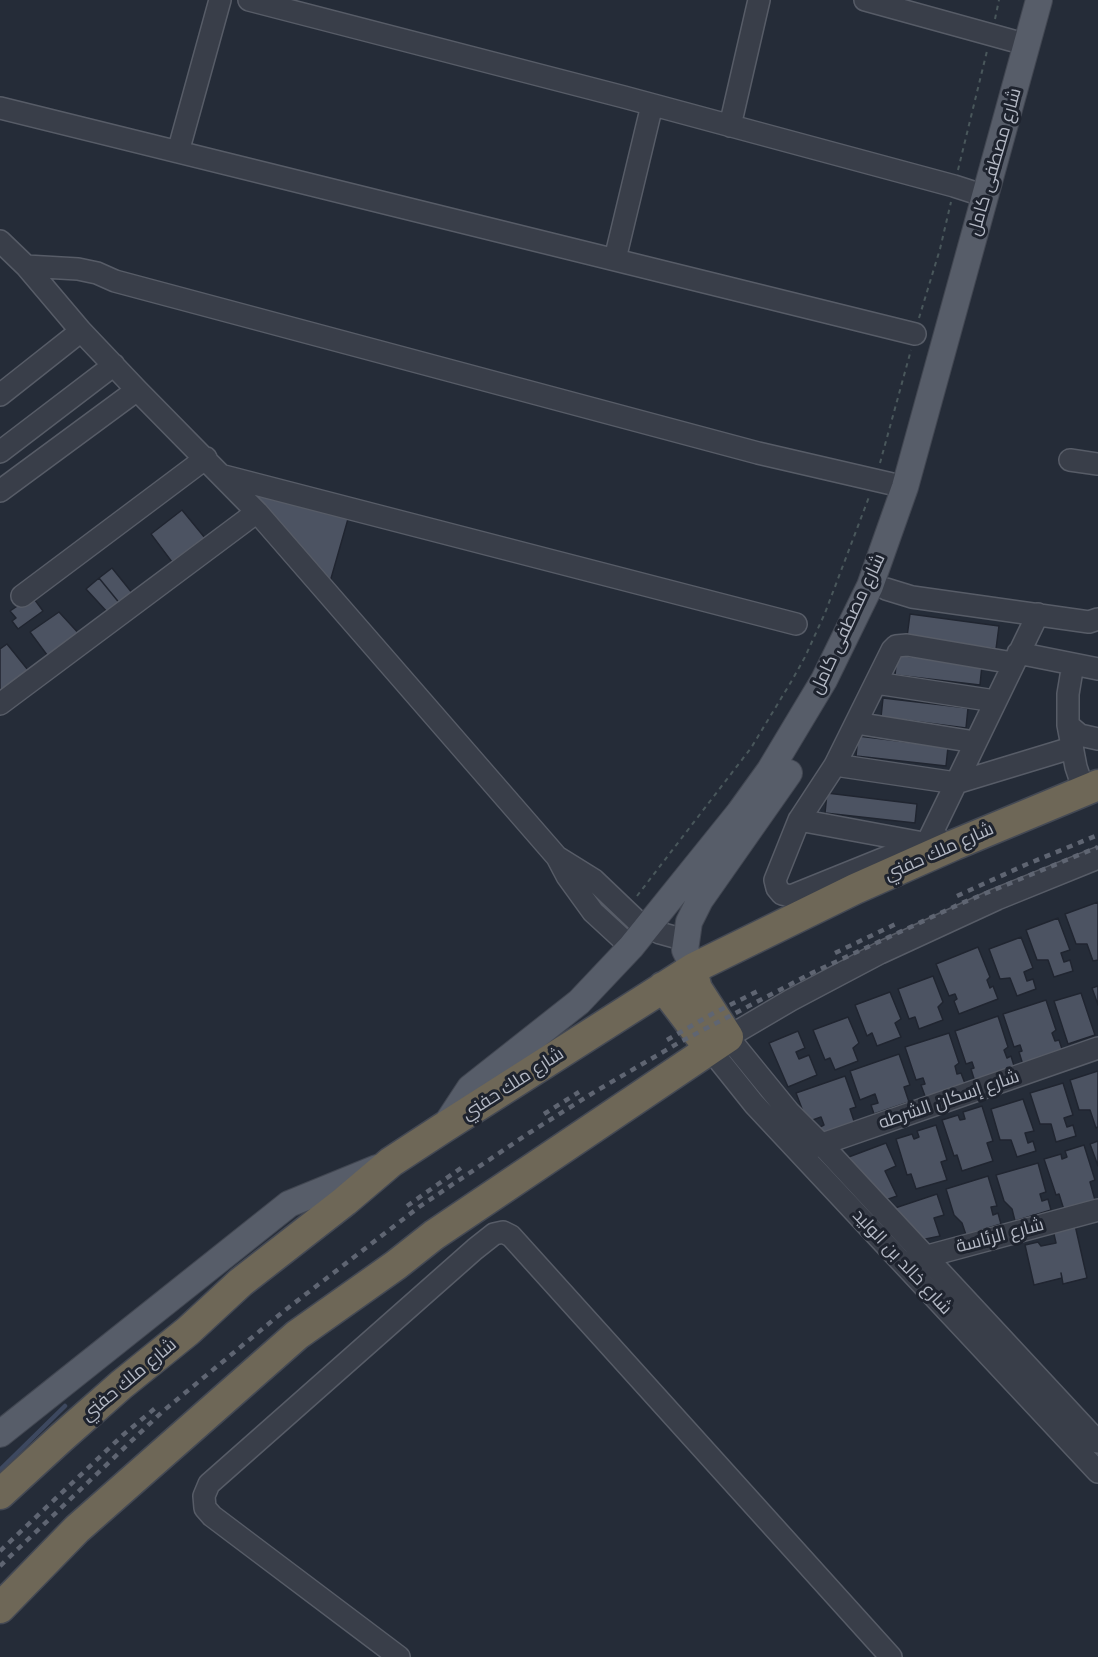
<!DOCTYPE html>
<html>
<head>
<meta charset="utf-8">
<style>
  body { margin:0 }
  canvas { display:block; background:#252c38 }
</style>
</head>
<body>
<canvas width="1098" height="1657"></canvas>
<script>
const ctx = document.querySelector('canvas').getContext('2d');
ctx.lineJoin = 'round';
function poly(rows) {
  const path = new Path2D();
  for (const r of rows) {
    path.moveTo(r[0], r[1]);
    for (let i = 2; i < r.length; i += 2) path.lineTo(r[i], r[i + 1]);
  }
  return path;
}
function trace(path, color, width, dash) {
  ctx.strokeStyle = color;
  ctx.lineWidth = width;
  ctx.lineCap = dash ? 'butt' : 'round';
  ctx.setLineDash(dash || []);
  ctx.stroke(path);
}
function fillPath(path, color) {
  ctx.fillStyle = color;
  ctx.fill(path, 'evenodd');
}
function write(font, color, halo, rows, align = 'center') {
  ctx.font = font + ' "Open Sans",Cairo,sans-serif';
  ctx.lineWidth = 6;
  ctx.setLineDash([]);
  ctx.textBaseline = 'middle';
  ctx.strokeStyle = halo;
  ctx.fillStyle = color;
  for (const [text, x, y, turn = 0] of rows) {
    ctx.save();
    ctx.translate(x, y);
    ctx.rotate((+turn || 0) * Math.PI / 180);
    ctx.textAlign = isNaN(turn) ? turn : align;
    if (halo) ctx.strokeText(text, 0, 0);
    ctx.fillText(text, 0, 0);
    ctx.restore();
  }
}
const stream = poly([
  [0,1470,65,1406]
]);
const building = poly([
  [249,491,350,512,330,582,249,491],
  [182,510,205,538,172,562,151,534,182,510],
  [112,568,133,594,121,605,99,578,112,568],
  [99,578,121,605,109,614,86,589,99,578],
  [32,596,43,611,18,629,12,621,16,618,10,611,32,596],
  [59,612,82,637,53,663,30,632,59,612],
  [910,614,999,626,996,649,907,637,910,614],
  [7,644,32,675,4,693,0,688,0,649,7,644],
  [897,655,982,665,980,685,895,675,897,655],
  [883,698,968,708,966,728,881,717,883,698],
  [858,736,948,747,946,766,856,756,858,736],
  [827,793,917,804,915,823,825,813,827,793],
  [1098,902,1098,960,1093,961,1087,944,1076,944,1065,914,1098,902],
  [1058,918,1070,950,1061,953,1064,962,1070,960,1073,971,1054,977,1048,960,1037,960,1026,930,1058,918],
  [1021,937,1033,968,1024,972,1027,981,1033,979,1036,989,1017,996,1010,978,1000,979,989,949,1021,937],
  [978,947,990,977,987,980,990,988,993,986,998,999,959,1014,954,1001,957,999,955,994,949,996,936,964,978,947],
  [933,976,943,1002,938,1007,943,1020,919,1029,915,1017,909,1019,898,989,933,976],
  [1098,986,1098,1005,1092,988,1098,986],
  [890,992,901,1019,895,1023,901,1037,877,1046,872,1033,867,1036,855,1005,890,992],
  [1081,993,1095,1035,1068,1044,1054,1001,1081,993],
  [1046,1000,1056,1030,1052,1033,1055,1041,1059,1040,1063,1052,1023,1065,1019,1052,1022,1051,1020,1045,1014,1047,1003,1014,1046,1000],
  [998,1016,1008,1047,1004,1050,1007,1058,1011,1056,1015,1069,975,1082,971,1069,974,1068,972,1062,966,1064,955,1031,998,1016],
  [848,1017,859,1043,853,1048,858,1061,835,1070,830,1058,825,1060,813,1030,848,1017],
  [798,1031,805,1048,796,1052,799,1059,809,1055,817,1075,788,1087,769,1043,798,1031],
  [949,1033,959,1063,955,1066,957,1074,961,1073,966,1086,926,1099,921,1085,925,1084,923,1078,916,1080,905,1047,949,1033],
  [899,1054,910,1085,904,1087,909,1102,874,1114,871,1105,878,1103,875,1094,860,1100,850,1071,899,1054],
  [1098,1071,1098,1127,1096,1128,1090,1110,1079,1110,1070,1080,1098,1071],
  [845,1076,856,1107,850,1109,855,1124,821,1137,818,1128,824,1125,821,1117,807,1122,796,1093,845,1076],
  [1063,1083,1073,1115,1064,1118,1067,1127,1073,1125,1076,1136,1056,1142,1051,1124,1040,1124,1030,1093,1063,1083],
  [1023,1099,1034,1131,1025,1133,1028,1143,1033,1141,1036,1151,1017,1157,1011,1140,1000,1140,991,1109,1023,1099],
  [982,1106,993,1141,987,1143,993,1161,962,1171,957,1155,954,1156,942,1120,958,1115,960,1120,965,1119,963,1112,982,1106],
  [936,1125,947,1160,941,1162,947,1180,916,1189,911,1174,907,1175,896,1139,912,1134,914,1139,919,1137,917,1131,936,1125],
  [1098,1141,1098,1166,1090,1144,1098,1141],
  [886,1143,896,1166,885,1171,897,1196,883,1201,858,1168,849,1170,846,1158,886,1143],
  [1084,1145,1095,1180,1090,1182,1095,1200,1064,1210,1059,1194,1056,1195,1044,1159,1061,1154,1062,1159,1067,1157,1065,1151,1084,1145],
  [1038,1163,1046,1192,1040,1194,1042,1201,1048,1199,1051,1210,1015,1221,1012,1209,1004,1201,996,1175,1038,1163],
  [988,1176,997,1206,991,1207,993,1215,998,1213,1001,1224,966,1235,962,1223,954,1215,946,1189,988,1176],
  [937,1194,944,1215,934,1218,940,1236,921,1240,889,1210,937,1194],
  [1075,1225,1087,1278,1063,1284,1061,1273,1062,1278,1034,1285,1025,1245,1038,1242,1041,1246,1056,1243,1053,1230,1075,1225]
]);
const path = poly([
  [995,19,999,0],
  [958,170,987,51],
  [919,318,940,249,951,202],
  [880,463,911,350],
  [637,896,751,748,791,682,805,657,825,613,869,497]
]);
const minor = poly([
  [249,0,624,97,954,186,985,196],
  [865,0,1028,45],
  [0,108,915,334],
  [730,126,759,0],
  [178,152,220,0],
  [0,241,26,266,81,331,137,390,257,512,557,857,567,876,593,912,631,947],
  [615,259,652,105],
  [26,266,78,269,97,273,115,281,758,453,905,487],
  [0,395,81,331],
  [0,452,114,365],
  [1070,460,1098,464],
  [224,476,796,624],
  [0,491,137,390],
  [886,589,912,597,1089,622,1098,619],
  [22,596,206,458],
  [1018,653,1098,669],
  [1073,664,1068,694,1068,725,1076,767,1084,791],
  [876,683,995,701],
  [0,704,257,512],
  [856,723,975,742],
  [1068,725,1080,735,1098,739],
  [835,765,956,783,1071,748],
  [799,820,923,843],
  [937,837,791,896,782,894,777,888,775,880,799,820,835,765,892,650,896,646,907,645,1013,663],
  [928,841,1038,614],
  [557,857,594,880,638,922,660,933,685,940],
  [1098,858,997,899,880,953,791,1000,728,1037,789,1112,822,1145,1098,1442],
  [710,1049,754,1104,1098,1472],
  [811,1148,1098,1048],
  [913,1260,1098,1210],
  [399,1657,212,1516,205,1508,204,1496,209,1484,475,1249,494,1234,503,1232,511,1236,891,1657]
]);
const major = poly([
  [694,968,685,950,689,922,700,900,789,773],
  [445,1126,470,1088,579,1002,631,947,739,813,770,770,824,680,870,586,905,487,1039,0],
  [0,1434,289,1204,377,1168]
]);
const highway = poly([
  [663,987,710,1049],
  [0,1494,61,1438,121,1385,188,1331,241,1282,345,1201,391,1162,443,1128,694,968,855,889,954,845,1098,785],
  [0,1608,77,1529,297,1335,396,1265,434,1235,728,1037,697,989,694,978,694,968]
]);
const rail = poly([
  [957,896,1025,865,1098,835],
  [835,953,900,922],
  [667,1040,712,1014,760,990],
  [544,1114,579,1092],
  [407,1206,461,1168],
  [0,1551,123,1435,159,1405],
  [0,1566,162,1412,284,1311,419,1207,529,1133,596,1091,680,1042,814,972,962,903,1098,847]
]);
const streetNames = [
  ["شارع مصطفى كامل",995,162,-74],
  ["شارع مصطفى كامل",848,624,-65],
  ["شارع ملك حفني",939,852,-24],
  ["شارع ملك حفني",513,1084,-33],
  ["شارع إسكان الشرطه",949,1100,-19],
  ["شارع الرئاسة",1000,1236,-15],
  ["شارع خالد بن الوليد",902,1262,47],
  ["شارع ملك حفني",129,1380,-40]
];
trace(stream, '#3d485f', 4.5);
fillPath(building, '#4c5362');
trace(building, '#202530', 1.5);
trace(minor, '#575c67', 24);
trace(major, '#424752', 28);
trace(highway, '#444954', 33);
trace(path, '#49575b', 2, [4.5, 4.5]);
trace(minor, '#393e49', 21);
trace(major, '#575d69', 26);
trace(highway, '#6e6757', 30);
trace(rail, '#5f6572', 4.5, [6, 6]);
write('18px', '#b4b9c5', '#1e232e', streetNames);
</script>
</body>
</html>
